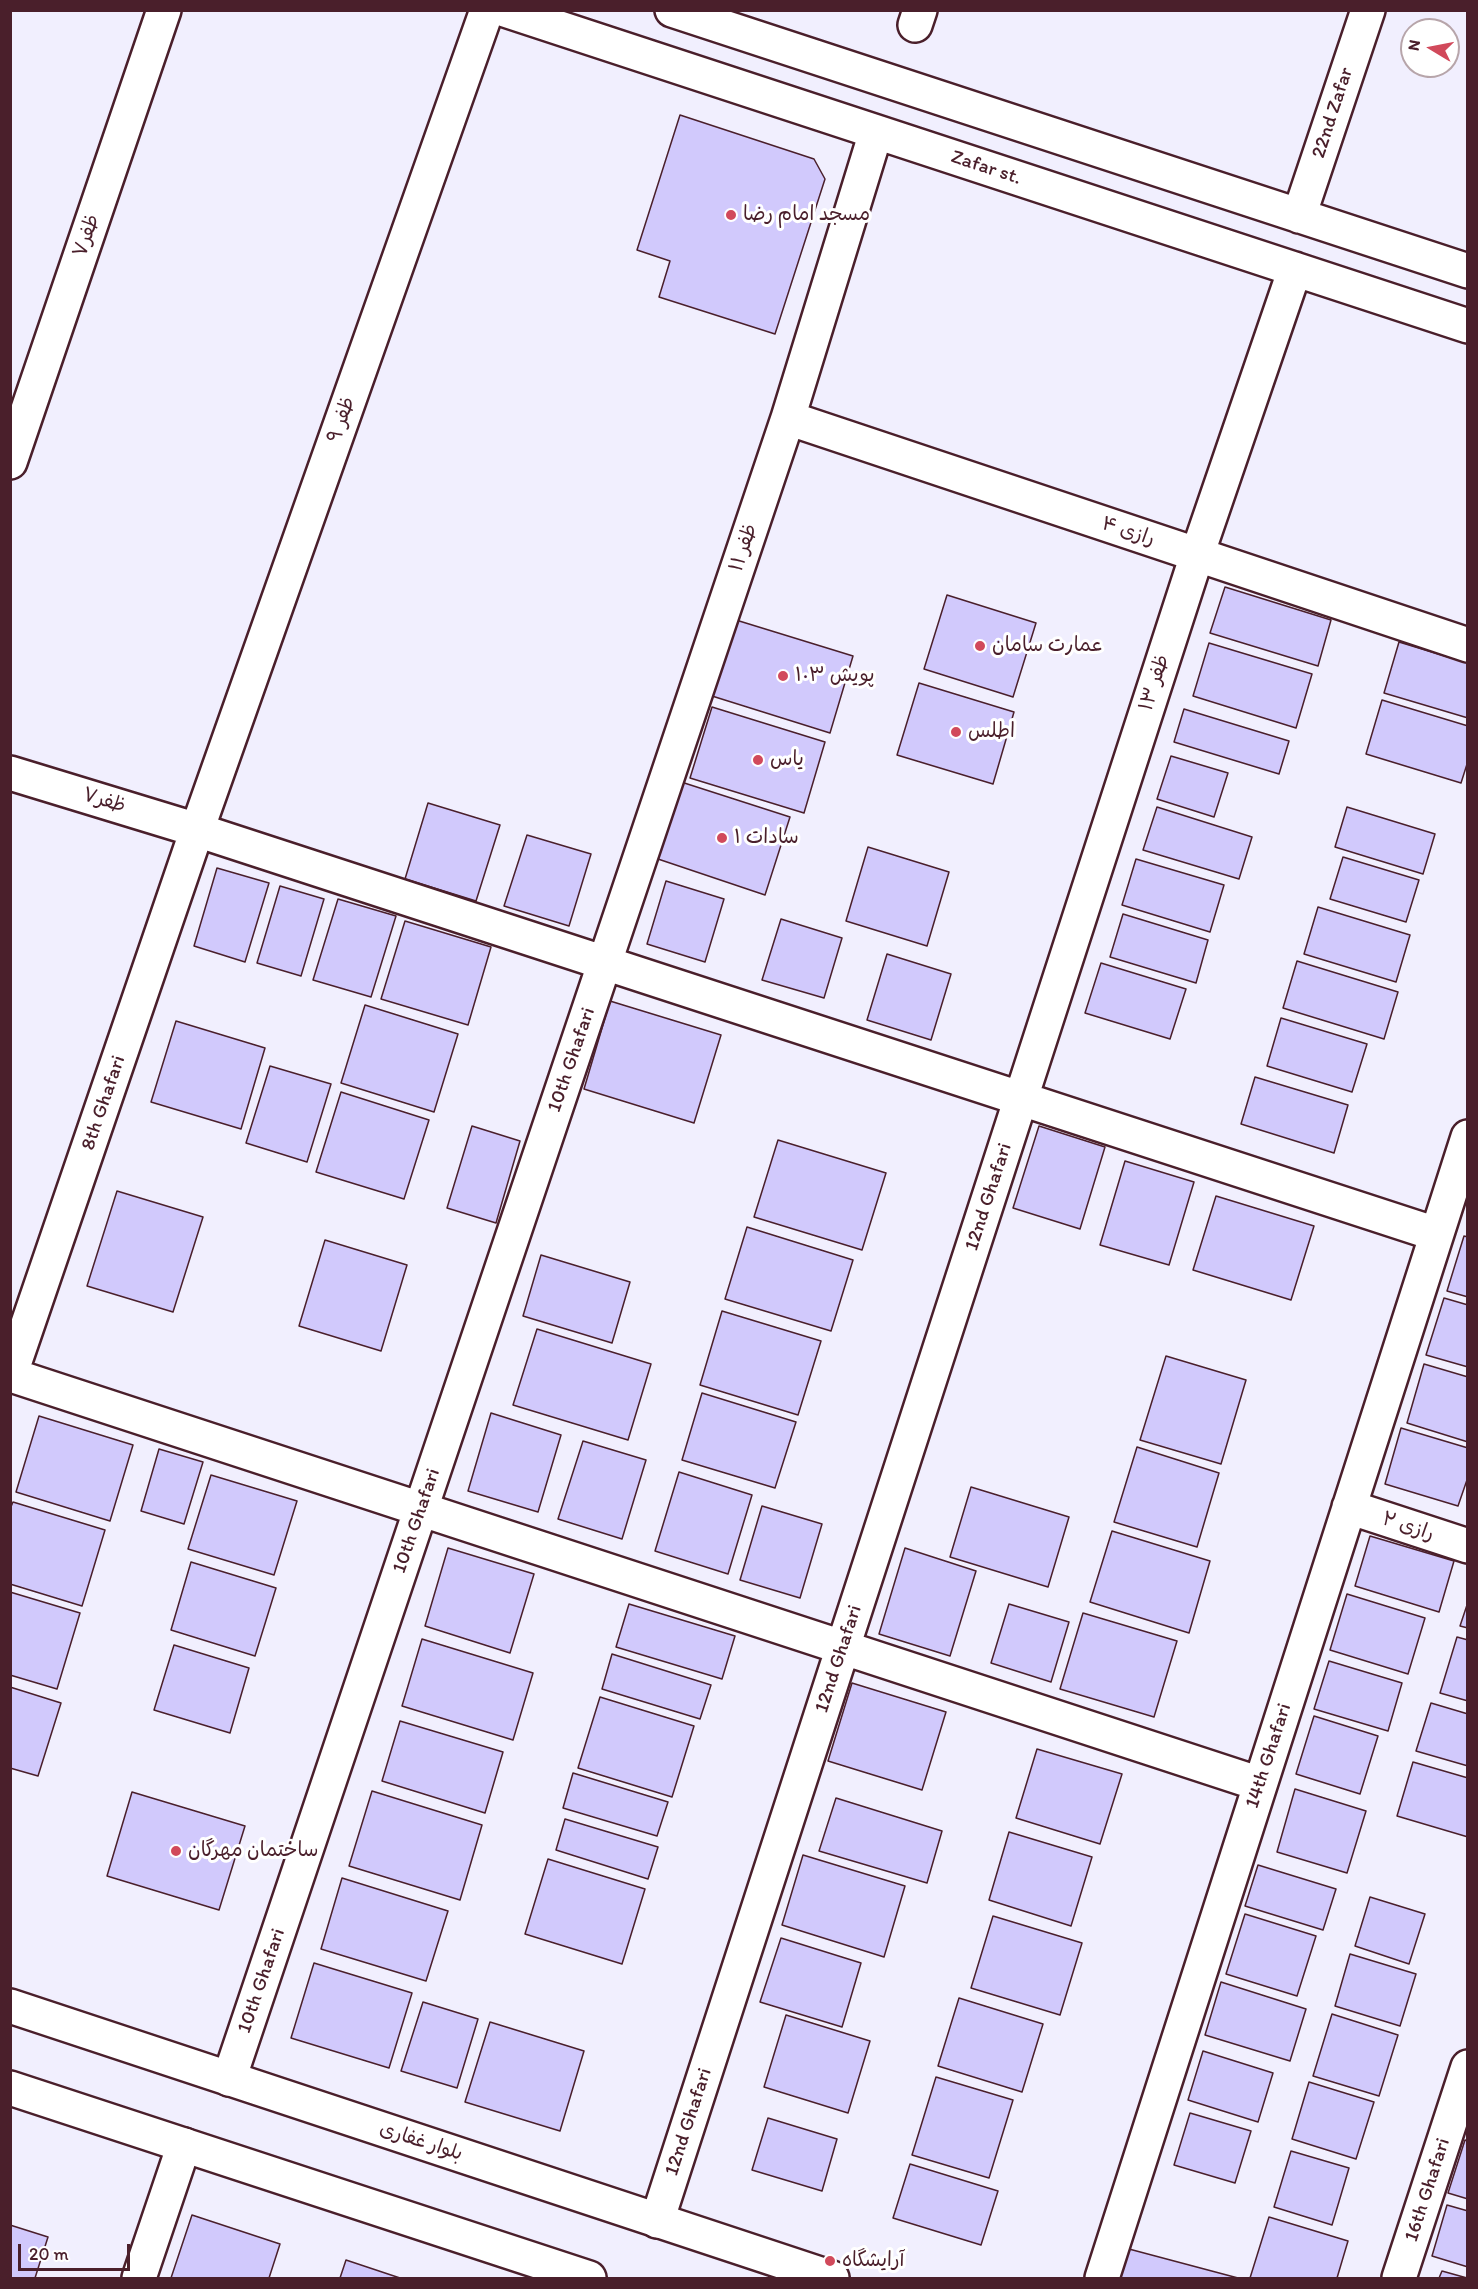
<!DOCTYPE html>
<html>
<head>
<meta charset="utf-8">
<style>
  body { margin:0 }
  #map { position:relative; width:1478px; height:2289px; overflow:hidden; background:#f1effe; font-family:Itim,sans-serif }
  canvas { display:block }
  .frame { position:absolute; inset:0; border:12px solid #4a1f2b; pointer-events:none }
  .north { position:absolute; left:1400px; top:18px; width:60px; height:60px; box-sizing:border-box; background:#fff; border:2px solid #b7a5aa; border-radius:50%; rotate:280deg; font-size:16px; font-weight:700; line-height:24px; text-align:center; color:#4a1f2b }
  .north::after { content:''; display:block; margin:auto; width:21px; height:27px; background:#d1495b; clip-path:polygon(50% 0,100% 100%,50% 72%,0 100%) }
  .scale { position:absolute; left:18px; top:2244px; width:112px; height:27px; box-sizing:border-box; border:3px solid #4a1f2b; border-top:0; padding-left:8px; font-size:18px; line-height:21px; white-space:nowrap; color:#4a1f2b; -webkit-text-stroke:4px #fff; paint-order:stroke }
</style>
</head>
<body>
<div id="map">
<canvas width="1478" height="2289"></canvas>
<div class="frame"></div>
<div class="north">N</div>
<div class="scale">20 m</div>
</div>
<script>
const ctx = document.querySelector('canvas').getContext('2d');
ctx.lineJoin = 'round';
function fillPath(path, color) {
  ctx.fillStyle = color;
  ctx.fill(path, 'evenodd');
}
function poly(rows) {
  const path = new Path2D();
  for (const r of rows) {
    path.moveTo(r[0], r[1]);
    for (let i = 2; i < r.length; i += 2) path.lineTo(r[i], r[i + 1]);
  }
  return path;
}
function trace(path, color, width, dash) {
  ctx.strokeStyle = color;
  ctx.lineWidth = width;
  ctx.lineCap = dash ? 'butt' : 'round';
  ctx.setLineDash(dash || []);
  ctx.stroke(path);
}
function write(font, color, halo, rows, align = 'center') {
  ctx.font = font + ' Itim,"Playpen Sans Arabic",sans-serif';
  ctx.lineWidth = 6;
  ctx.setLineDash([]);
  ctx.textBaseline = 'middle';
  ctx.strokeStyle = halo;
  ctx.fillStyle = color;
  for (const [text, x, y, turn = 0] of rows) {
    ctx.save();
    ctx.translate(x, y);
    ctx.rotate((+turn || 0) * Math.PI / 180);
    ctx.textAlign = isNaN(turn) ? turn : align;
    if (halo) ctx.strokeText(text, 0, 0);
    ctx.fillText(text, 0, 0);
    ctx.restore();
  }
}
const building = poly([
  [680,115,814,159,825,179,775,334,659,297,670,261,637,250,680,115],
  [1225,587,1331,620,1318,666,1210,633,1225,587],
  [947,595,1036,623,1013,697,924,669,947,595],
  [736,620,853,656,830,733,712,696,736,620],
  [1399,642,1468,663,1468,718,1384,693,1399,642],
  [1209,643,1312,674,1296,728,1193,696,1209,643],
  [919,683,1014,712,993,784,897,755,919,683],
  [1382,700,1468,726,1468,761,1461,783,1366,754,1382,700],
  [712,707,825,742,804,813,690,778,712,707],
  [1184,709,1289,741,1279,774,1174,742,1184,709],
  [1171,756,1228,773,1214,817,1157,799,1171,756],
  [675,780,790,817,765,895,655,858,675,780],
  [428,803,500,825,476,901,405,879,428,803],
  [1157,807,1252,837,1239,879,1143,850,1157,807],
  [1347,807,1435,834,1423,874,1335,847,1347,807],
  [527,835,591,854,569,926,504,906,527,835],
  [868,847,949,872,927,946,846,921,868,847],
  [1343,857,1419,880,1406,922,1330,899,1343,857],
  [1136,859,1224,885,1210,932,1122,905,1136,859],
  [217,868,269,883,245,962,194,946,217,868],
  [666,881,724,899,705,962,647,944,666,881],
  [280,886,324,899,301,976,257,963,280,886],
  [338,899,396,916,371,997,313,980,338,899],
  [1318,907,1410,935,1396,982,1304,954,1318,907],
  [1123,914,1208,940,1196,983,1110,957,1123,914],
  [781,919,842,938,824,998,762,980,781,919],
  [405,921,491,947,468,1025,381,999,405,921],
  [887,954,951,974,931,1040,867,1020,887,954],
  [1297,961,1398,992,1384,1039,1283,1008,1297,961],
  [1101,963,1186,989,1170,1039,1085,1013,1101,963],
  [610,1001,721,1035,694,1123,584,1089,610,1001],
  [365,1005,458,1034,434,1112,341,1083,365,1005],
  [1281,1018,1367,1044,1352,1092,1267,1066,1281,1018],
  [176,1021,265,1048,241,1129,151,1102,176,1021],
  [270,1066,331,1084,307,1162,246,1143,270,1066],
  [1255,1077,1348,1105,1334,1153,1241,1124,1255,1077],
  [341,1092,429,1120,404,1199,316,1172,341,1092],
  [472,1126,520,1141,496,1223,447,1208,472,1126],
  [1039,1126,1105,1147,1080,1229,1013,1208,1039,1126],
  [778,1140,886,1173,862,1250,754,1217,778,1140],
  [1125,1161,1194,1182,1169,1265,1100,1245,1125,1161],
  [117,1191,203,1217,173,1312,87,1286,117,1191],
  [1216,1196,1314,1226,1291,1300,1193,1270,1216,1196],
  [747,1227,853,1260,831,1331,725,1299,747,1227],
  [1464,1236,1468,1237,1468,1297,1447,1291,1464,1236],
  [325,1240,407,1265,381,1351,299,1326,325,1240],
  [541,1255,630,1282,612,1343,523,1316,541,1255],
  [1444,1298,1468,1305,1468,1367,1426,1355,1444,1298],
  [722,1311,821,1341,798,1415,700,1385,722,1311],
  [537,1329,651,1364,628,1440,513,1405,537,1329],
  [1166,1356,1246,1380,1221,1464,1140,1440,1166,1356],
  [1424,1364,1468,1377,1468,1442,1407,1423,1424,1364],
  [702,1393,796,1422,775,1488,682,1460,702,1393],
  [491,1413,561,1435,538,1512,468,1491,491,1413],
  [39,1416,133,1445,110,1521,16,1492,39,1416],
  [1401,1428,1468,1448,1468,1477,1458,1506,1385,1484,1401,1428],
  [583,1441,646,1460,622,1539,558,1519,583,1441],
  [1137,1447,1219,1473,1197,1547,1114,1522,1137,1447],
  [159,1449,203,1462,184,1524,141,1511,159,1449],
  [679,1472,752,1495,728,1574,655,1551,679,1472],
  [211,1475,297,1501,274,1575,188,1549,211,1475],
  [971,1487,1069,1517,1048,1587,950,1557,971,1487],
  [13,1502,105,1530,82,1606,10,1584,10,1509,13,1502],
  [762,1506,822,1524,800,1598,740,1580,762,1506],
  [1112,1531,1210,1561,1189,1633,1090,1602,1112,1531],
  [1370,1536,1454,1561,1439,1612,1355,1586,1370,1536],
  [448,1548,534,1574,510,1653,425,1626,448,1548],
  [905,1548,976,1571,950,1656,879,1634,905,1548],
  [191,1562,276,1588,255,1656,171,1630,191,1562],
  [10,1592,80,1613,57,1689,10,1675,10,1592],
  [1347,1594,1425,1618,1408,1674,1330,1650,1347,1594],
  [1468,1602,1468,1628,1460,1626,1468,1602],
  [629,1604,735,1636,722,1679,616,1647,629,1604],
  [1009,1604,1069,1622,1051,1682,991,1663,1009,1604],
  [1083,1613,1177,1641,1154,1717,1060,1689,1083,1613],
  [1457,1637,1468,1640,1468,1701,1440,1693,1457,1637],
  [422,1639,533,1673,513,1740,402,1706,422,1639],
  [174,1645,249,1668,230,1733,154,1710,174,1645],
  [612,1654,711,1685,700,1719,602,1689,612,1654],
  [1329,1661,1402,1683,1388,1731,1314,1709,1329,1661],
  [852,1683,946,1712,922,1790,828,1761,852,1683],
  [10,1687,61,1703,38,1776,10,1768,10,1687],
  [600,1697,694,1726,672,1797,578,1768,600,1697],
  [1431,1703,1468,1714,1468,1766,1416,1751,1431,1703],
  [1314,1716,1378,1736,1360,1794,1296,1774,1314,1716],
  [400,1721,503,1752,485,1813,382,1781,400,1721],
  [1037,1749,1122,1774,1100,1844,1016,1818,1037,1749],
  [1413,1762,1468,1778,1468,1837,1397,1816,1413,1762],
  [573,1773,668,1802,657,1836,563,1808,573,1773],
  [1295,1789,1366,1811,1347,1873,1277,1852,1295,1789],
  [372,1791,482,1825,460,1900,349,1866,372,1791],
  [132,1792,245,1826,219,1910,107,1876,132,1792],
  [836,1798,942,1831,927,1883,819,1851,836,1798],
  [565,1819,658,1847,648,1879,556,1850,565,1819],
  [1009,1832,1092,1857,1071,1926,989,1900,1009,1832],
  [803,1855,905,1886,884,1957,782,1925,803,1855],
  [548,1859,645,1889,622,1964,525,1934,548,1859],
  [1258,1865,1336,1889,1323,1930,1245,1906,1258,1865],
  [342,1878,448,1911,426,1981,321,1949,342,1878],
  [1370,1897,1425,1914,1409,1964,1355,1946,1370,1897],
  [1245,1914,1316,1936,1297,1996,1226,1974,1245,1914],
  [993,1916,1082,1943,1060,2015,971,1988,993,1916],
  [781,1938,861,1963,842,2027,760,2002,781,1938],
  [1350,1954,1416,1974,1400,2026,1335,2006,1350,1954],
  [314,1963,412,1993,389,2068,291,2038,314,1963],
  [1221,1982,1306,2009,1290,2061,1205,2035,1221,1982],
  [959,1998,1043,2024,1022,2092,938,2066,959,1998],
  [423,2002,478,2019,457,2088,401,2071,423,2002],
  [1332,2014,1398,2035,1379,2096,1313,2076,1332,2014],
  [786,2015,870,2041,848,2113,764,2087,786,2015],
  [490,2022,584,2051,560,2131,465,2102,490,2022],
  [1203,2051,1273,2073,1258,2122,1188,2100,1203,2051],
  [936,2077,1013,2100,989,2178,912,2155,936,2077],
  [1309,2082,1374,2102,1356,2159,1292,2139,1309,2082],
  [1190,2113,1251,2131,1235,2183,1174,2165,1190,2113],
  [768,2118,837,2139,822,2191,752,2170,768,2118],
  [1465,2140,1468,2141,1468,2199,1448,2193,1465,2140],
  [1291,2151,1349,2168,1332,2225,1274,2207,1291,2151],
  [910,2164,998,2191,981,2245,893,2218,910,2164],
  [1447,2205,1468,2211,1468,2267,1432,2256,1447,2205],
  [192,2215,280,2244,269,2278,171,2278,192,2215],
  [1269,2217,1348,2241,1337,2278,1250,2278,1269,2217],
  [10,2225,48,2237,35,2278,10,2278,10,2225],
  [1129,2249,1238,2278,1118,2278,1129,2249],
  [346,2260,400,2278,340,2278,346,2260],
  [1442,2271,1467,2278,1439,2278,1442,2271]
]);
const minor = poly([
  [505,10,1468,326],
  [672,10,1468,271],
  [915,25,920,10],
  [1299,216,1368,10],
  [788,418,1468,645],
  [10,462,164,10],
  [10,773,197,830,1436,1234],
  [11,1375,1260,1784],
  [10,1376,197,830,487,10],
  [1349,1507,1468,1546],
  [229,2079,788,418,876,132],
  [657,2221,1197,555,1295,269],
  [139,2278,184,2145],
  [1102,2278,1468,1137],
  [1399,2278,1468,2067]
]);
const major = poly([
  [10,2006,832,2278],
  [10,2088,589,2278]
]);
const markers = [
  [731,215,6,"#d1495b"],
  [980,646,6,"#d1495b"],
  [783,676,6,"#d1495b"],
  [956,732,6,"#d1495b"],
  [758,760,6,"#d1495b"],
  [722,838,6,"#d1495b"],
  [176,1851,6,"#d1495b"],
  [830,2261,6,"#d1495b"]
];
const streetNames = [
  ["22nd Zafar",1333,113,-72],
  ["Zafar st.",986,168,18],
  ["ظفر۷",87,236,-71],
  ["ظفر ۹",342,420,-71],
  ["رازی ۴",1128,532,18],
  ["ظفر ۱۱",744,548,-71],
  ["ظفر ۱۳",1155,683,-72],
  ["ظفر۷",104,801,17],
  ["10th Ghafari",572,1060,-71],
  ["8th Ghafari",104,1103,-71],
  ["12nd Ghafari",989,1197,-72],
  ["10th Ghafari",417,1521,-71],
  ["رازی ۲",1408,1527,18],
  ["12nd Ghafari",839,1659,-72],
  ["14th Ghafari",1269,1756,-72],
  ["10th Ghafari",262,1981,-71],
  ["12nd Ghafari",689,2122,-72],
  ["بلوار غفاری",421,2142,18],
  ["16th Ghafari",1428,2190,-72]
];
const poiNames = [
  ["مسجد امام رضا",743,215],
  ["عمارت سامان",992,646],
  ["پویش ۱۰۳",795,676],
  ["اطلس",968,732],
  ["یاس",770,760],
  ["سادات ۱",734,838],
  ["ساختمان مهرگان",188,1851],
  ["آرایشگاه",842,2261]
];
fillPath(building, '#d1c9fc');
trace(building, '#4a1f2b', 1.5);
trace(minor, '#4a1f2b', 38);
trace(major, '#4a1f2b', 38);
trace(minor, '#fff', 33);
trace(major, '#fff', 33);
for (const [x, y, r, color] of markers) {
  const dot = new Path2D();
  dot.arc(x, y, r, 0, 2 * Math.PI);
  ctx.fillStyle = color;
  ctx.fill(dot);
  trace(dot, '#fff', 2);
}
write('20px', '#4a1f2b', '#fff', streetNames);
write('20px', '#4a1f2b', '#fff', poiNames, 'left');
</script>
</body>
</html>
